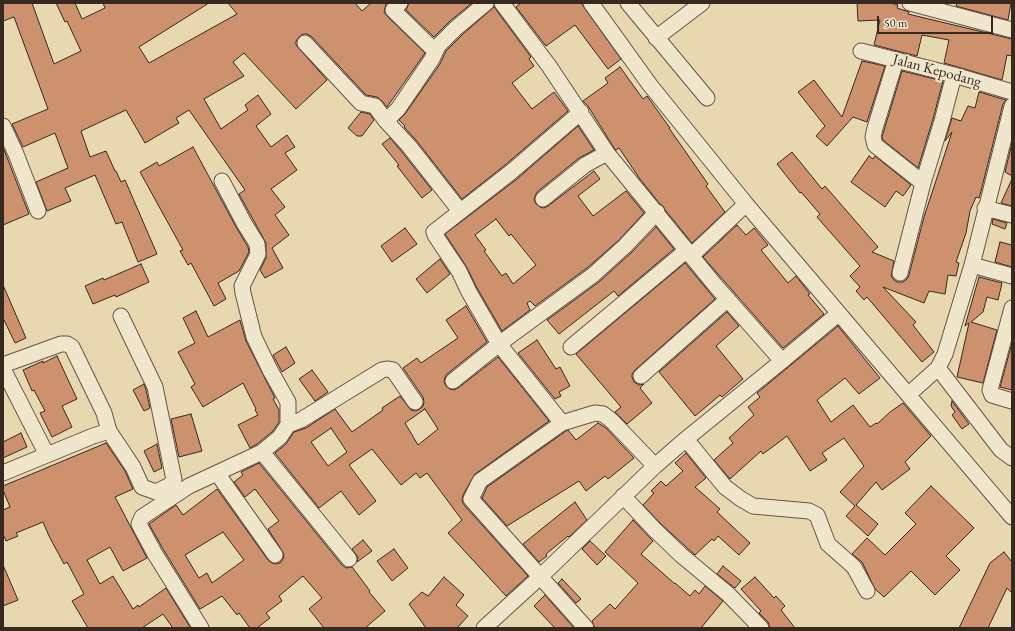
<!DOCTYPE html>
<html>
<head>
<meta charset="utf-8">
<style>
  body { margin:0 }
  #map { position:relative; width:1015px; height:631px; overflow:hidden; background:#e7d8b0; font-family:"EB Garamond",serif }
  canvas { display:block }
  .frame { position:absolute; inset:0; border:4px solid #382822; pointer-events:none }
  .scale { position:absolute; left:877px; top:16px; width:116px; height:18px; box-sizing:border-box; border:2px solid #382822; border-top:0; padding-left:5px; font-size:12px; line-height:14px; white-space:nowrap; color:#382822; -webkit-text-stroke:3px #efe6cc; paint-order:stroke }
</style>
</head>
<body>
<div id="map">
<canvas width="1015" height="631"></canvas>
<div class="frame"></div>
<div class="scale">50 m</div>
</div>
<script>
const ctx = document.querySelector('canvas').getContext('2d');
ctx.lineJoin = 'round';
function fillPath(path, color) {
  ctx.fillStyle = color;
  ctx.fill(path, 'evenodd');
}
function poly(rows) {
  const path = new Path2D();
  for (const r of rows) {
    path.moveTo(r[0], r[1]);
    for (let i = 2; i < r.length; i += 2) path.lineTo(r[i], r[i + 1]);
  }
  return path;
}
function trace(path, color, width, dash) {
  ctx.strokeStyle = color;
  ctx.lineWidth = width;
  ctx.lineCap = dash ? 'butt' : 'round';
  ctx.setLineDash(dash || []);
  ctx.stroke(path);
}
function write(font, color, halo, rows, align = 'center') {
  ctx.font = font + ' "EB Garamond",serif';
  ctx.lineWidth = 4;
  ctx.setLineDash([]);
  ctx.textBaseline = 'middle';
  ctx.strokeStyle = halo;
  ctx.fillStyle = color;
  for (const [text, x, y, turn = 0] of rows) {
    ctx.save();
    ctx.translate(x, y);
    ctx.rotate((+turn || 0) * Math.PI / 180);
    ctx.textAlign = isNaN(turn) ? turn : align;
    if (halo) ctx.strokeText(text, 0, 0);
    ctx.fillText(text, 0, 0);
    ctx.restore();
  }
}
const building = poly([
  [3,3,32,3,54,64,81,51,67,21,65,22,56,3,75,3,82,19,105,8,103,3,209,3,139,47,149,63,237,14,228,3,355,3,362,11,371,3,385,3,386,4,384,12,387,16,425,53,387,107,382,101,377,97,366,95,312,37,307,34,303,34,299,37,296,41,296,45,327,80,296,109,244,53,233,62,244,76,204,99,221,129,248,110,245,105,258,95,271,114,256,126,271,147,287,135,295,147,285,153,297,170,271,189,285,207,275,215,289,235,272,248,283,268,265,278,260,270,266,258,266,243,239,194,245,190,189,110,176,118,179,123,145,143,126,110,81,131,90,157,106,151,115,171,116,171,121,182,125,180,157,254,138,262,122,222,116,224,95,175,65,188,71,201,47,211,36,182,68,168,55,133,23,147,12,124,48,109,14,17,3,21,3,3],
  [409,3,472,3,450,21,434,37,406,10,409,3],
  [521,3,581,3,621,59,608,69,575,25,546,46,516,7,521,3],
  [857,3,891,3,898,5,897,8,909,12,908,14,1012,39,1012,56,1007,55,1002,80,944,63,949,40,922,35,917,56,874,45,880,20,858,21,857,3],
  [957,3,1011,3,1008,20,956,6,957,3],
  [494,7,531,57,529,59,534,66,512,83,532,109,554,92,568,111,505,165,462,199,416,140,404,127,405,126,399,120,405,114,440,64,446,51,462,35,494,7],
  [862,61,885,66,867,122,853,117,827,146,816,136,825,126,798,92,814,80,842,117,862,61],
  [620,67,643,99,647,96,670,128,669,128,708,184,706,186,725,212,692,243,666,211,663,206,660,204,640,179,619,148,616,150,614,148,588,106,583,101,608,83,605,78,620,67],
  [902,71,943,81,933,119,918,168,883,140,882,137,902,71],
  [979,92,1006,100,1003,104,981,191,979,198,976,197,970,211,966,233,956,262,959,263,956,276,948,275,945,294,929,291,924,303,883,287,916,322,913,325,934,352,922,362,867,297,864,300,856,291,860,287,850,276,860,266,817,217,820,214,801,192,800,193,777,164,792,152,822,189,825,186,878,247,872,252,894,261,891,276,894,280,897,282,903,282,907,279,909,275,924,217,952,132,945,141,952,118,961,121,968,106,975,108,979,92],
  [361,112,370,114,374,120,362,136,357,136,348,128,361,112],
  [578,126,594,150,579,158,537,192,535,196,534,200,536,204,540,207,544,208,548,206,594,171,600,179,578,196,593,216,626,191,644,213,619,240,587,268,535,306,530,301,527,303,530,310,502,331,477,288,466,266,445,234,517,179,578,126],
  [496,219,509,236,511,234,536,265,513,284,506,273,502,276,484,251,486,250,475,235,496,219],
  [390,138,402,152,432,190,422,198,397,166,399,165,382,144,390,138],
  [1012,143,1012,176,1005,172,1012,143],
  [3,147,29,214,3,225,3,147],
  [193,147,236,227,248,247,249,252,239,271,218,283,226,299,214,306,191,263,188,265,180,251,183,250,140,172,157,162,159,166,193,147],
  [869,156,873,159,875,156,911,185,903,196,896,191,885,207,851,182,869,156],
  [1012,179,1012,206,1001,203,1012,179],
  [993,219,1007,223,1005,229,992,224,993,219],
  [737,225,746,235,754,228,768,245,761,250,788,283,796,276,810,294,808,295,824,314,783,348,703,257,737,225],
  [656,227,674,249,618,296,614,291,559,334,547,320,599,282,631,253,656,227],
  [405,228,417,244,392,262,381,246,405,228],
  [1000,242,1012,245,1012,267,995,262,1000,242],
  [440,259,450,274,427,293,416,279,440,259],
  [685,263,715,299,635,370,632,374,632,377,634,382,639,385,644,384,640,388,652,403,627,424,615,412,621,407,576,354,685,263],
  [141,264,149,282,116,297,115,295,93,304,85,286,103,278,104,280,141,264],
  [979,277,1002,283,998,300,987,297,983,312,971,322,997,330,983,383,957,377,969,323,965,326,979,277],
  [3,285,26,338,15,343,3,318,3,285],
  [466,306,487,342,447,374,445,377,444,382,446,386,450,389,454,390,458,388,498,357,549,421,475,474,463,495,462,501,464,505,528,576,506,596,448,533,462,520,427,473,420,478,416,473,401,485,372,449,349,465,376,501,359,515,341,491,319,508,275,453,286,444,294,432,306,428,335,409,352,432,383,410,382,408,400,396,411,410,416,411,420,409,423,406,424,402,423,397,403,368,417,358,421,363,458,338,446,320,466,306],
  [425,409,438,429,418,445,405,423,425,409],
  [331,428,347,452,328,466,311,442,331,428],
  [196,311,208,337,240,320,246,341,275,398,273,399,279,410,279,422,273,431,257,444,250,448,238,425,258,415,255,410,256,409,243,383,203,407,191,387,195,384,178,352,195,343,183,318,196,311],
  [727,312,739,326,716,346,743,379,722,397,720,395,695,416,659,372,727,312],
  [838,326,880,378,859,394,845,378,817,400,831,422,853,405,870,427,876,423,877,424,890,412,903,403,931,436,905,462,910,469,882,490,876,482,856,505,878,524,868,536,846,516,855,506,840,492,864,466,844,438,822,453,827,460,810,471,787,436,763,454,761,451,730,479,714,460,733,443,729,438,754,415,748,407,760,397,757,393,838,326],
  [537,340,556,369,560,367,570,386,559,392,561,396,555,399,518,353,537,340],
  [1012,343,1012,390,1000,387,1012,343],
  [286,347,295,363,282,372,273,355,286,347],
  [57,356,77,399,62,406,72,427,52,437,40,413,45,411,34,390,32,391,23,370,43,361,43,363,57,356],
  [312,370,328,392,315,401,299,379,312,370],
  [144,384,146,390,150,408,144,411,133,390,144,384],
  [952,401,969,424,962,429,952,415,955,412,951,406,952,401],
  [191,414,202,451,179,457,171,419,191,414],
  [598,423,606,428,634,458,608,479,605,476,586,491,579,481,507,526,482,498,487,487,566,431,568,430,576,440,598,423],
  [21,433,27,447,3,458,3,442,21,433],
  [106,443,125,471,133,489,115,497,147,558,123,571,110,547,87,560,100,584,113,576,133,609,138,605,139,607,166,588,190,627,188,628,173,628,163,614,142,628,88,628,72,601,84,594,67,562,64,564,49,536,43,522,16,533,18,536,6,541,3,534,3,510,10,507,3,490,3,486,106,443],
  [157,444,162,468,154,472,144,451,157,444],
  [686,453,706,478,695,487,720,509,717,512,750,543,739,555,718,536,714,541,712,539,695,555,660,523,643,505,654,493,651,491,661,481,666,486,683,471,675,463,686,453],
  [259,463,342,565,346,568,352,567,370,591,369,592,385,611,365,628,324,628,309,609,322,598,303,576,279,596,282,601,266,613,270,618,257,628,250,628,239,613,237,615,222,596,200,609,163,549,149,524,176,505,183,515,217,489,268,560,272,563,276,564,280,563,283,559,284,554,268,529,279,521,255,489,245,497,234,482,243,475,241,472,259,463],
  [223,532,244,560,212,583,207,573,199,578,185,555,223,532],
  [931,486,974,528,946,556,960,570,935,595,911,571,884,597,875,589,862,562,852,554,867,538,885,555,916,524,905,513,931,486],
  [575,502,587,520,569,537,568,536,546,554,547,556,539,562,523,544,575,502],
  [633,520,653,541,641,554,675,584,675,583,690,596,695,590,699,594,705,586,723,601,701,628,595,628,592,621,610,604,615,609,638,583,605,552,633,520],
  [363,540,372,551,357,562,358,557,352,549,363,540],
  [590,541,606,556,597,565,582,549,590,541],
  [394,549,408,568,392,581,377,561,394,549],
  [1004,552,1012,562,1012,593,1007,588,988,628,959,628,990,563,1004,552],
  [3,565,18,600,3,606,3,565],
  [723,566,741,581,735,588,717,574,723,566],
  [444,577,464,595,456,605,468,616,457,628,426,628,409,604,422,592,428,596,444,577],
  [755,577,774,598,776,596,785,606,781,610,795,628,770,628,768,622,759,613,761,611,741,589,755,577],
  [562,579,581,599,576,603,558,583,562,579],
  [545,595,574,628,555,628,534,606,545,595]
]);
const minor = poly([
  [400,3,393,10,435,51],
  [502,3,549,66,607,153,715,285,782,361],
  [591,3,650,85,746,204,1012,517],
  [628,3,707,98],
  [910,3,1012,30],
  [656,38,702,3],
  [305,43,361,103,375,106,386,121,409,146,460,211],
  [861,51,954,75,1012,92],
  [896,60,875,128,873,137,875,145,923,183],
  [386,121,398,109,432,59,438,46,456,28,486,3],
  [3,126,16,154,38,211],
  [543,199,585,165,607,153],
  [985,208,1012,215],
  [692,255,746,204],
  [972,265,1012,276],
  [900,273,923,183,942,121,954,75],
  [1012,308,990,390,992,395,1012,401],
  [571,347,687,250],
  [3,365,61,344,67,344,72,347,104,413,109,431,93,436,3,473],
  [938,368,1001,450,1012,458],
  [3,369,47,455],
  [641,376,728,299],
  [453,381,499,344,593,275,625,246,657,212],
  [909,394,938,368,945,354,972,265,1012,106],
  [562,423,499,344,469,292,459,271,435,235,434,232,511,172,581,112],
  [288,425,301,420,382,370,387,369,393,370,415,402],
  [109,431,133,467,142,487,156,492,170,485,174,480,173,475,155,387,121,316],
  [686,439,725,487,741,499,753,506,809,511,817,515,828,544,854,567,867,591],
  [262,452,349,559],
  [217,473,275,555],
  [623,496,654,529,681,555,728,594,761,628],
  [201,628,155,554,141,528,139,524,142,517,189,486,262,452,280,437,288,425,288,402,270,370,254,337,243,293,242,286,258,254,257,244,244,223,222,181],
  [484,628,540,577,655,466,686,439,782,361,838,314],
  [586,628,471,499,480,481,562,423,595,413,603,414,612,421,655,466]
]);
const streetNames = [
  ["Jalan Kepodang",937,71,15]
];
fillPath(building, '#cd916d');
trace(building, '#382822', 1);
trace(minor, '#645446', 17);
trace(minor, '#efe6cc', 15);
write('15px', '#382822', '#efe6cc', streetNames);
</script>
</body>
</html>
